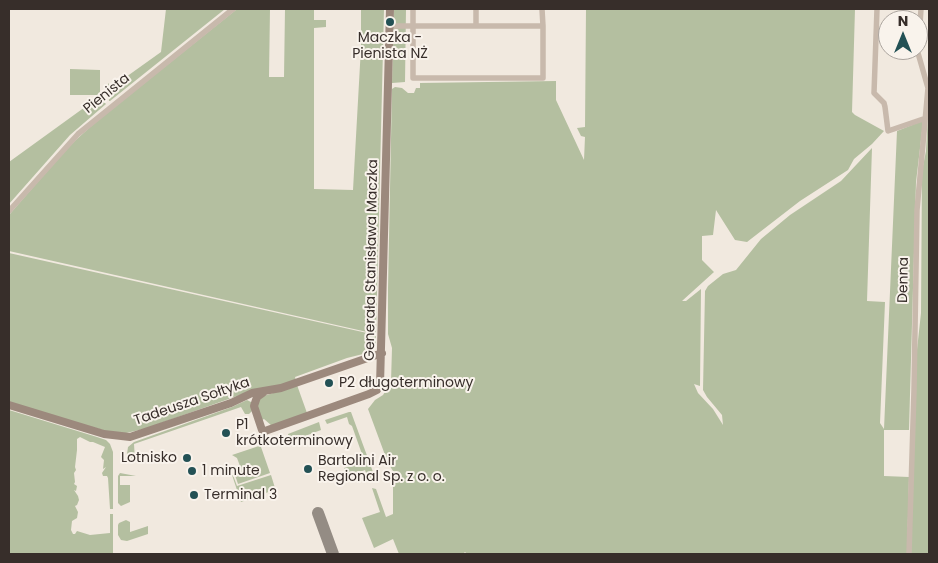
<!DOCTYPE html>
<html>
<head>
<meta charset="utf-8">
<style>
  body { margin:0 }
  #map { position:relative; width:938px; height:563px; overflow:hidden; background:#f1e9df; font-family:Poppins,sans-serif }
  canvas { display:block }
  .frame { position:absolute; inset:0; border:10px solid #372e2a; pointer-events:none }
  .north { position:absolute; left:878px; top:10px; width:50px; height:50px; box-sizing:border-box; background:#f9f3ec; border:1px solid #aba49e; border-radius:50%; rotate:0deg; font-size:14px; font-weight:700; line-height:20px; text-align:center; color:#372e2a }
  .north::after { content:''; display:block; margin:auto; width:18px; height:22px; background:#235155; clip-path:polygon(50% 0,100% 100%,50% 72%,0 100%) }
</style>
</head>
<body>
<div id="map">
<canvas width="938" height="563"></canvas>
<div class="frame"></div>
<div class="north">N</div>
</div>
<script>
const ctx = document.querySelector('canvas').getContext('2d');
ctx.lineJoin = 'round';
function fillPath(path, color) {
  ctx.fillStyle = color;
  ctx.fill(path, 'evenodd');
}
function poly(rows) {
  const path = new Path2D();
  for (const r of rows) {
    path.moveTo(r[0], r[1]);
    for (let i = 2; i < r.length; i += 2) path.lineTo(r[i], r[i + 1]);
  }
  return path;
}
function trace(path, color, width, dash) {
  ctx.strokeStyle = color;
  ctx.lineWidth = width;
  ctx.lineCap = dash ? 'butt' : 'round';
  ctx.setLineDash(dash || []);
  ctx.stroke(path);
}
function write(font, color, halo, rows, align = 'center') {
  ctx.font = font + ' Poppins,sans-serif';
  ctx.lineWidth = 4;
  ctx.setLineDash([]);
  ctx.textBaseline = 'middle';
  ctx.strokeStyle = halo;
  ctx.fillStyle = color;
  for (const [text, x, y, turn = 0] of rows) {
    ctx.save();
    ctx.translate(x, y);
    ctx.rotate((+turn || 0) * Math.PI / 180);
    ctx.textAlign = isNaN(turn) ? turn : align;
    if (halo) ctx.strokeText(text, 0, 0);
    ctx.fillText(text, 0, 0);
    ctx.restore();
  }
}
const green = poly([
  [166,9,225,9,110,101,109,101,108,83,112,87,161,52],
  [237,9,270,9,269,77,284,77,285,9,314,9,314,20,326,20,326,27,314,28,314,189,353,190,361,47,361,9,384,9,376,334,9,251,9,215,67,148,99,119],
  [394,9,406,9,405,82,392,83],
  [586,9,855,9,852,112,855,115,884,131,872,144,854,159,848,170,800,201,747,242,735,240,716,210,713,235,702,236,702,260,714,272,682,301,686,301,701,289,700,386,694,384,698,393,713,409,723,425,722,415,707,397,703,390,705,291,708,286,723,274,736,270,761,239,790,215,841,181,872,148,867,301,885,302,880,423,884,429,897,131,922,121,923,123,916,182,909,430,884,430,884,476,909,477,907,554,467,554,465,552,463,554,399,554,393,539,374,548,362,518,380,512,372,488,376,489,386,517,393,514,393,471,388,463,368,409,375,400,383,395,391,382,392,348,388,334,388,288,392,89,395,87,402,88,408,93,414,93,416,88,420,88,420,83,556,81,556,100,584,160,585,137,581,136,577,128,585,127],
  [70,69,100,70,100,95,70,95],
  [103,94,104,102,106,104,70,135,9,204,9,162],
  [929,97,929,554,911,554,915,368,921,313,922,171,926,151],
  [9,253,367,333,376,336,376,343,367,353,347,358,295,377,296,381,281,386,257,389,144,429,126,433,113,433,9,403],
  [297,385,307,413,272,426,264,419,262,420,257,405,261,397],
  [247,400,251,402,252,411,249,414,245,414,241,407,134,444,135,461,127,454,128,447,134,442,232,407],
  [9,410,97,437,106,440,110,444,113,452,113,509,110,509,108,478,107,476,103,476,102,473,106,467,103,469,104,460,101,457,105,447,93,442,90,442,80,437,77,439,77,450,75,467,76,470,74,473,75,482,74,484,77,486,76,491,74,490,78,496,79,500,77,505,75,506,78,512,77,518,72,521,71,530,73,534,75,534,77,531,90,535,110,533,110,514,113,514,113,554,9,554],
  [349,412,351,412,373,472,373,476,368,479,365,470,349,476,344,468,354,465,353,461,363,457,352,426,349,424,347,417,327,424,325,420],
  [319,422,321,430,289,442,288,434],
  [259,446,261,447,270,473,238,484,233,469,240,466,237,458,232,455],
  [120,473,136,476,120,476,120,485,130,485,130,502,121,506,118,503,118,476],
  [232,475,233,475,237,486,271,475,275,488,274,490,241,502],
  [126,520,130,522,130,532,148,526,148,534,127,541,121,540,118,535,118,525,119,523]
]);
const taxiway = poly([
  [318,513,333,554]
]);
const street = poly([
  [413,9,413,78,543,78,543,26],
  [476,9,476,26],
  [877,9,874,93,884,103,885,107,888,131,926,118],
  [390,26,543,26,542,9],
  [9,211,78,134,233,9],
  [909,554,914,390,917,210,928,88,918,53,921,9]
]);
const secondary = poly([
  [264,392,257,397,254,406,262,430,265,431,369,394,377,390,380,385,390,9],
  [9,405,104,434,130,437,231,403,252,393,281,388,382,353]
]);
const markers = [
  [390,22,5,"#235155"],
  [329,383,5,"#235155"],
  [226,433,5,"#235155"],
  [187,458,5,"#235155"],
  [308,469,5,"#235155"],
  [192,471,5,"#235155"],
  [194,495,5,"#235155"]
];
const poiNames = [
  ["Maczka -",390,38,"center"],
  ["Pienista NŻ",390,54,"center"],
  ["P2 długoterminowy",339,383],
  ["P1",236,425],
  ["krótkoterminowy",236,441],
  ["Lotnisko",177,458,"right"],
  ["Bartolini Air",318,461],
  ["Regional Sp. z o. o.",318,477],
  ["1 minute",202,471],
  ["Terminal 3",204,495]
];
const streetNames = [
  ["Pienista",107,94,-39],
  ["Generała Stanisława Maczka",372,260,-89],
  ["Denna",904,280,-89],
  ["Tadeusza Sołtyka",192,402,-19]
];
fillPath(green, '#b4bfa0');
trace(taxiway, '#948c84', 12);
trace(street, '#c8b9ac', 5.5);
trace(secondary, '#9c897d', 8);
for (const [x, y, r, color] of markers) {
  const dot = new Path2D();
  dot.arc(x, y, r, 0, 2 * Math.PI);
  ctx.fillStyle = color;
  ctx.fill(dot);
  trace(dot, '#f9f3ec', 2);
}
write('14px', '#372e2a', '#f9f3ec', poiNames, 'left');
write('14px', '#372e2a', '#f9f3ec', streetNames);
</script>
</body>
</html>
